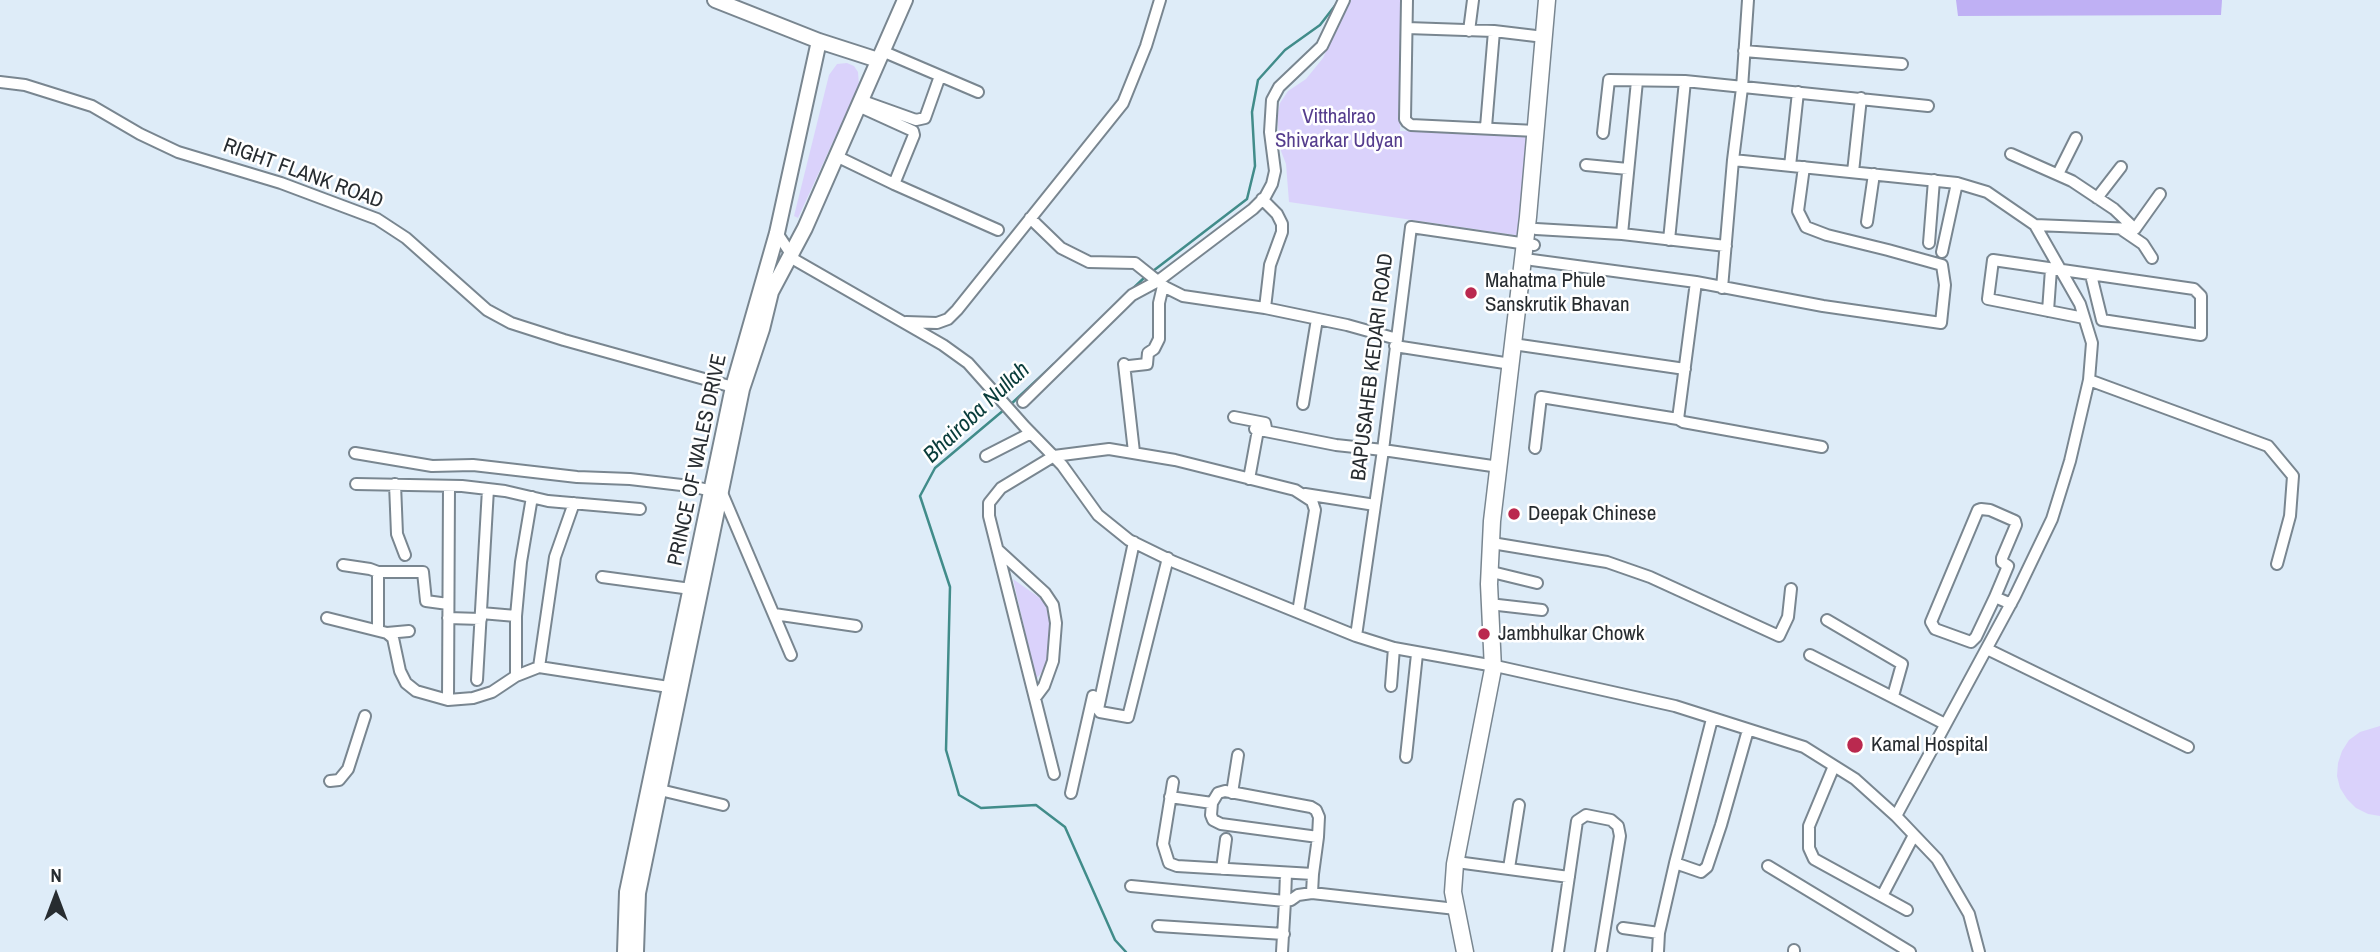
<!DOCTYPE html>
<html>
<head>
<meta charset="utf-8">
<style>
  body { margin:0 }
  #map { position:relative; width:2380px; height:952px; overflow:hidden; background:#deecf8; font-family:"Archivo Narrow",sans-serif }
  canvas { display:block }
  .north { position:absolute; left:21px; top:861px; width:70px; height:70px; -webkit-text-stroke:5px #fff; paint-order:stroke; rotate:0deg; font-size:19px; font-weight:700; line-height:28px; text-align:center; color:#272c30 }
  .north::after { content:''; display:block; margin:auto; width:24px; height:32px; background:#272c30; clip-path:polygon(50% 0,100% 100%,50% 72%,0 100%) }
</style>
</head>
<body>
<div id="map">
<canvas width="2380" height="952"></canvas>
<div class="north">N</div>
</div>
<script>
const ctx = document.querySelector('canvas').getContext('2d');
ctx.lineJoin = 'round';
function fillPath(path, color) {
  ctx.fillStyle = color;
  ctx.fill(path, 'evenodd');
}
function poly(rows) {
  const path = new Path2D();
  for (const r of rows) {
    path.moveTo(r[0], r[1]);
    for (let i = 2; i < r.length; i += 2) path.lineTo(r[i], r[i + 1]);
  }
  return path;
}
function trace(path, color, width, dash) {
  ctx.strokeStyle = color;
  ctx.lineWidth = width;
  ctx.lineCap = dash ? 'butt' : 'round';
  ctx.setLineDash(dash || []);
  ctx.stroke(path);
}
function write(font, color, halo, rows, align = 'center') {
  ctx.font = font + ' "Archivo Narrow",sans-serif';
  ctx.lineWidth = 5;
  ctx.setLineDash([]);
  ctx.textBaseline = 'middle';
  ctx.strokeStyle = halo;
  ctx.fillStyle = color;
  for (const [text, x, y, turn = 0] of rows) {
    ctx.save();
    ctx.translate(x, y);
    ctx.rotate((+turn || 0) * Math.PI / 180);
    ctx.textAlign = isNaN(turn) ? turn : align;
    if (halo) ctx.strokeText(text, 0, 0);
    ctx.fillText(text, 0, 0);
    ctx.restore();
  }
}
const green = poly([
  [1350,0,1404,0,1400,131,1528,136,1522,236,1289,202,1286,164,1281,151,1277,118,1280,103,1288,91,1306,79,1323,58],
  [847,63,854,66,858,72,859,85,798,218,794,216,829,75,837,64],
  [1013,579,1054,608,1046,667,1036,679],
  [2380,726,2380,816,2368,814,2356,808,2347,799,2340,788,2337,776,2338,763,2342,751,2349,740,2360,732]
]);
const forest = poly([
  [1956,0,2222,0,2221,15,1958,16]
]);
const stream = poly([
  [1153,271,1247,199,1255,166,1252,112,1258,80,1285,50,1320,25,1337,3],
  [1109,311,1145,277],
  [1010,405,1054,364],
  [1005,409,935,468,920,496,950,587,946,750,959,795,981,808,1036,805,1065,827,1115,940,1126,952]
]);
const minor = poly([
  [1407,0,1405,119,1407,122,1411,125,1536,131],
  [1407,28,1494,31,1544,37],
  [1469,31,1473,0],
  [882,51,978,92],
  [1744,51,1902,64],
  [0,82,25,85,92,106,140,134,178,152,281,183,377,219,406,238,487,310,511,323,564,340,733,387],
  [860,100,916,120,925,118,940,76],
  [1486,127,1494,31],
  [1603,133,1609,80,1685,81,1928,106],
  [2011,154,2072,181,2114,209,2135,229,2035,225],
  [836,156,894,184,914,135,913,131,858,106],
  [1733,160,1957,183,1987,192,2035,225,2080,304,2092,343,2089,380,2070,461,2052,519,2015,596,1896,816],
  [1586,165,1628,169],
  [1790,166,1798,92],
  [1804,167,1798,211,1806,227,1827,235,1888,250,1942,265,1945,285,1941,323,1823,306,1696,282,1678,419,1683,422,1822,447],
  [1853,172,1861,98],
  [2058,174,2076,138],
  [894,184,998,230],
  [2097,198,2121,167],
  [1262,199,1277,214,1282,224,1282,232,1270,265,1265,308],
  [1030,218,1061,248,1089,262,1135,263,1165,287,1183,296,1265,308,1347,325,1397,339],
  [1867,222,1874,174],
  [1536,229,1622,234,1726,246],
  [2121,229,2143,244,2152,258],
  [2135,229,2160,194],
  [777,233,795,260,943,345,968,363,1025,427,1062,465,1098,515,1129,540,1174,562,1356,636,1394,648,1500,667,1675,706,1804,747,1855,779,1896,816,1937,859,1969,914,1979,952],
  [1622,234,1637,81],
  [1669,240,1685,81],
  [1929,243,1934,180],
  [1942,252,1957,183],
  [1532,260,1696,282],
  [1722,288,1733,160,1742,88,1748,0],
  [2048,311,2051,269],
  [2084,318,1988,299,1993,260,2194,289,2201,296,2201,335,2102,320,2091,275],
  [906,322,937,323,948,319,957,310,1123,103,1146,46,1160,0],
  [1513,344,1685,369],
  [1395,346,1511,364],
  [1124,364,1134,452],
  [1125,369,1129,366,1147,364,1148,353,1154,349,1159,339,1159,303,1163,286],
  [2089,380,2268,446,2293,476,2290,516,2277,564],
  [1023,402,1132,295,1158,281,1253,209,1265,197,1272,184,1275,171,1270,132,1272,100,1279,87,1322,46,1344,0],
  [1303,404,1317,319],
  [1234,417,1265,423,1266,428,1263,431],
  [1255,429,1336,445,1383,450,1499,467],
  [1535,448,1541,397,1678,419],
  [355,453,432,466,473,465,577,477,630,479,690,486,722,493,791,655],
  [986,456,1031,433],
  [1249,479,1258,430],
  [356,484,462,486,505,491,548,501,640,509],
  [395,484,397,534,405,555],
  [449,486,448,700,473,698,492,692,516,676,539,667,675,688],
  [1305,494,1375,505],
  [1134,542,1098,709,1100,712,1128,717,1168,558],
  [1498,544,1607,562,1650,577,1779,636,1788,617,1791,589],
  [998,550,1045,593,1053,605,1056,623,1053,661,1044,686,1035,698],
  [343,565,370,569,378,572,378,630],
  [378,572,423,572,426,601,448,604],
  [1496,573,1537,583],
  [602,577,691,589],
  [1995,597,1976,637,1971,642,1935,629,1931,622,1978,510,1981,509,1990,510,2015,521,2016,525,2002,558,2002,562,2008,566,1995,597,2011,604],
  [1498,605,1542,610],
  [481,613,516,616],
  [774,614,856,626],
  [327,618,387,633,393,638,400,671,406,683,416,691,448,700],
  [448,618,481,619],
  [1827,620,1902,664,1893,696],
  [387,633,409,631],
  [1356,636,1383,450,1411,227,1534,245],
  [1987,649,2188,747],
  [1810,655,1945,724],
  [539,667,555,557,574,503],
  [516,676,516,616,521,562,532,497],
  [477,680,488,489],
  [1391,686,1394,648],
  [1406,757,1417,654],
  [1834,766,1809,826,1809,848,1814,859,1907,910],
  [1054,774,989,516,989,503,1001,488,1054,456,1109,449,1175,460,1295,490,1312,501,1315,510,1298,612],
  [330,781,339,780,348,769,365,716],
  [1173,782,1163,844,1169,863,1177,866,1313,874,1312,893],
  [660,790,723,805],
  [1071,793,1093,696],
  [1232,793,1238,755],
  [1170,797,1212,803],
  [1464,863,1569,877],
  [1675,863,1701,872,1707,867,1721,825,1748,730],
  [1768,866,1910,952],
  [1509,868,1519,805],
  [1222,869,1226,839],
  [1313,874,1318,837,1319,817,1316,810,1311,807,1225,791,1218,793,1212,803,1211,815,1213,820,1221,824,1318,837],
  [1131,886,1285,901,1286,873],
  [1882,896,1914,835],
  [1158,926,1284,934],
  [1623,928,1659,933],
  [1282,952,1285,901,1291,900,1298,895,1312,893,1456,909],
  [1558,952,1577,821,1586,815,1611,820,1618,826,1620,836,1601,952],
  [1658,952,1659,933,1675,863,1712,719],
  [1794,952,1794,950]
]);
const tertiary = poly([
  [715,0,819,41,878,60],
  [625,952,627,892,733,387,777,233,819,41],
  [636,952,638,893,742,389,762,329,771,292,805,228,905,0]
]);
const secondary = poly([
  [1465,952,1453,892,1455,864,1493,669,1489,584,1492,521,1528,217,1547,0]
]);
const markers = [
  [1471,293,7,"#ba294f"],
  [1514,514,7,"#ba294f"],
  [1484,634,7,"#ba294f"],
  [1855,745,9,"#ba294f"]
];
const parkNames = [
  ["Vitthalrao",1339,117],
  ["Shivarkar Udyan",1339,141]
];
const streetNames = [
  ["RIGHT FLANK ROAD",303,174,20],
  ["BAPUSAHEB KEDARI ROAD",1373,367,-83],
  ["PRINCE OF WALES DRIVE",698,460,-78]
];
const poiNames = [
  ["Mahatma Phule",1485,281],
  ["Sanskrutik Bhavan",1485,305],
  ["Deepak Chinese",1528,514],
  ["Jambhulkar Chowk",1498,634],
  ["Kamal Hospital",1871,745]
];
const waterNames = [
  ["Bhairoba Nullah",977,413,-43]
];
fillPath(green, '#dad2fb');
fillPath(forest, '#bfb0f4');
trace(stream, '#418c8a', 2.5);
trace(minor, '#798690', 14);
trace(tertiary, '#798690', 18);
trace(secondary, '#798690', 19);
trace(minor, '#fff', 10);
trace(tertiary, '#fff', 14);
trace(secondary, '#fff', 16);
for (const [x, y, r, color] of markers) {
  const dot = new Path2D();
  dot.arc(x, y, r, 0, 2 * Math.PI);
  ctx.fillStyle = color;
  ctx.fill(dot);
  trace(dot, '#fff', 2.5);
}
write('21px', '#553d8d', '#fff', parkNames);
write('21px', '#272c30', '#fff', streetNames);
write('21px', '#272c30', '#fff', poiNames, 'left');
write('italic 23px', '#093c3a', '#fff', waterNames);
</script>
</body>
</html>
